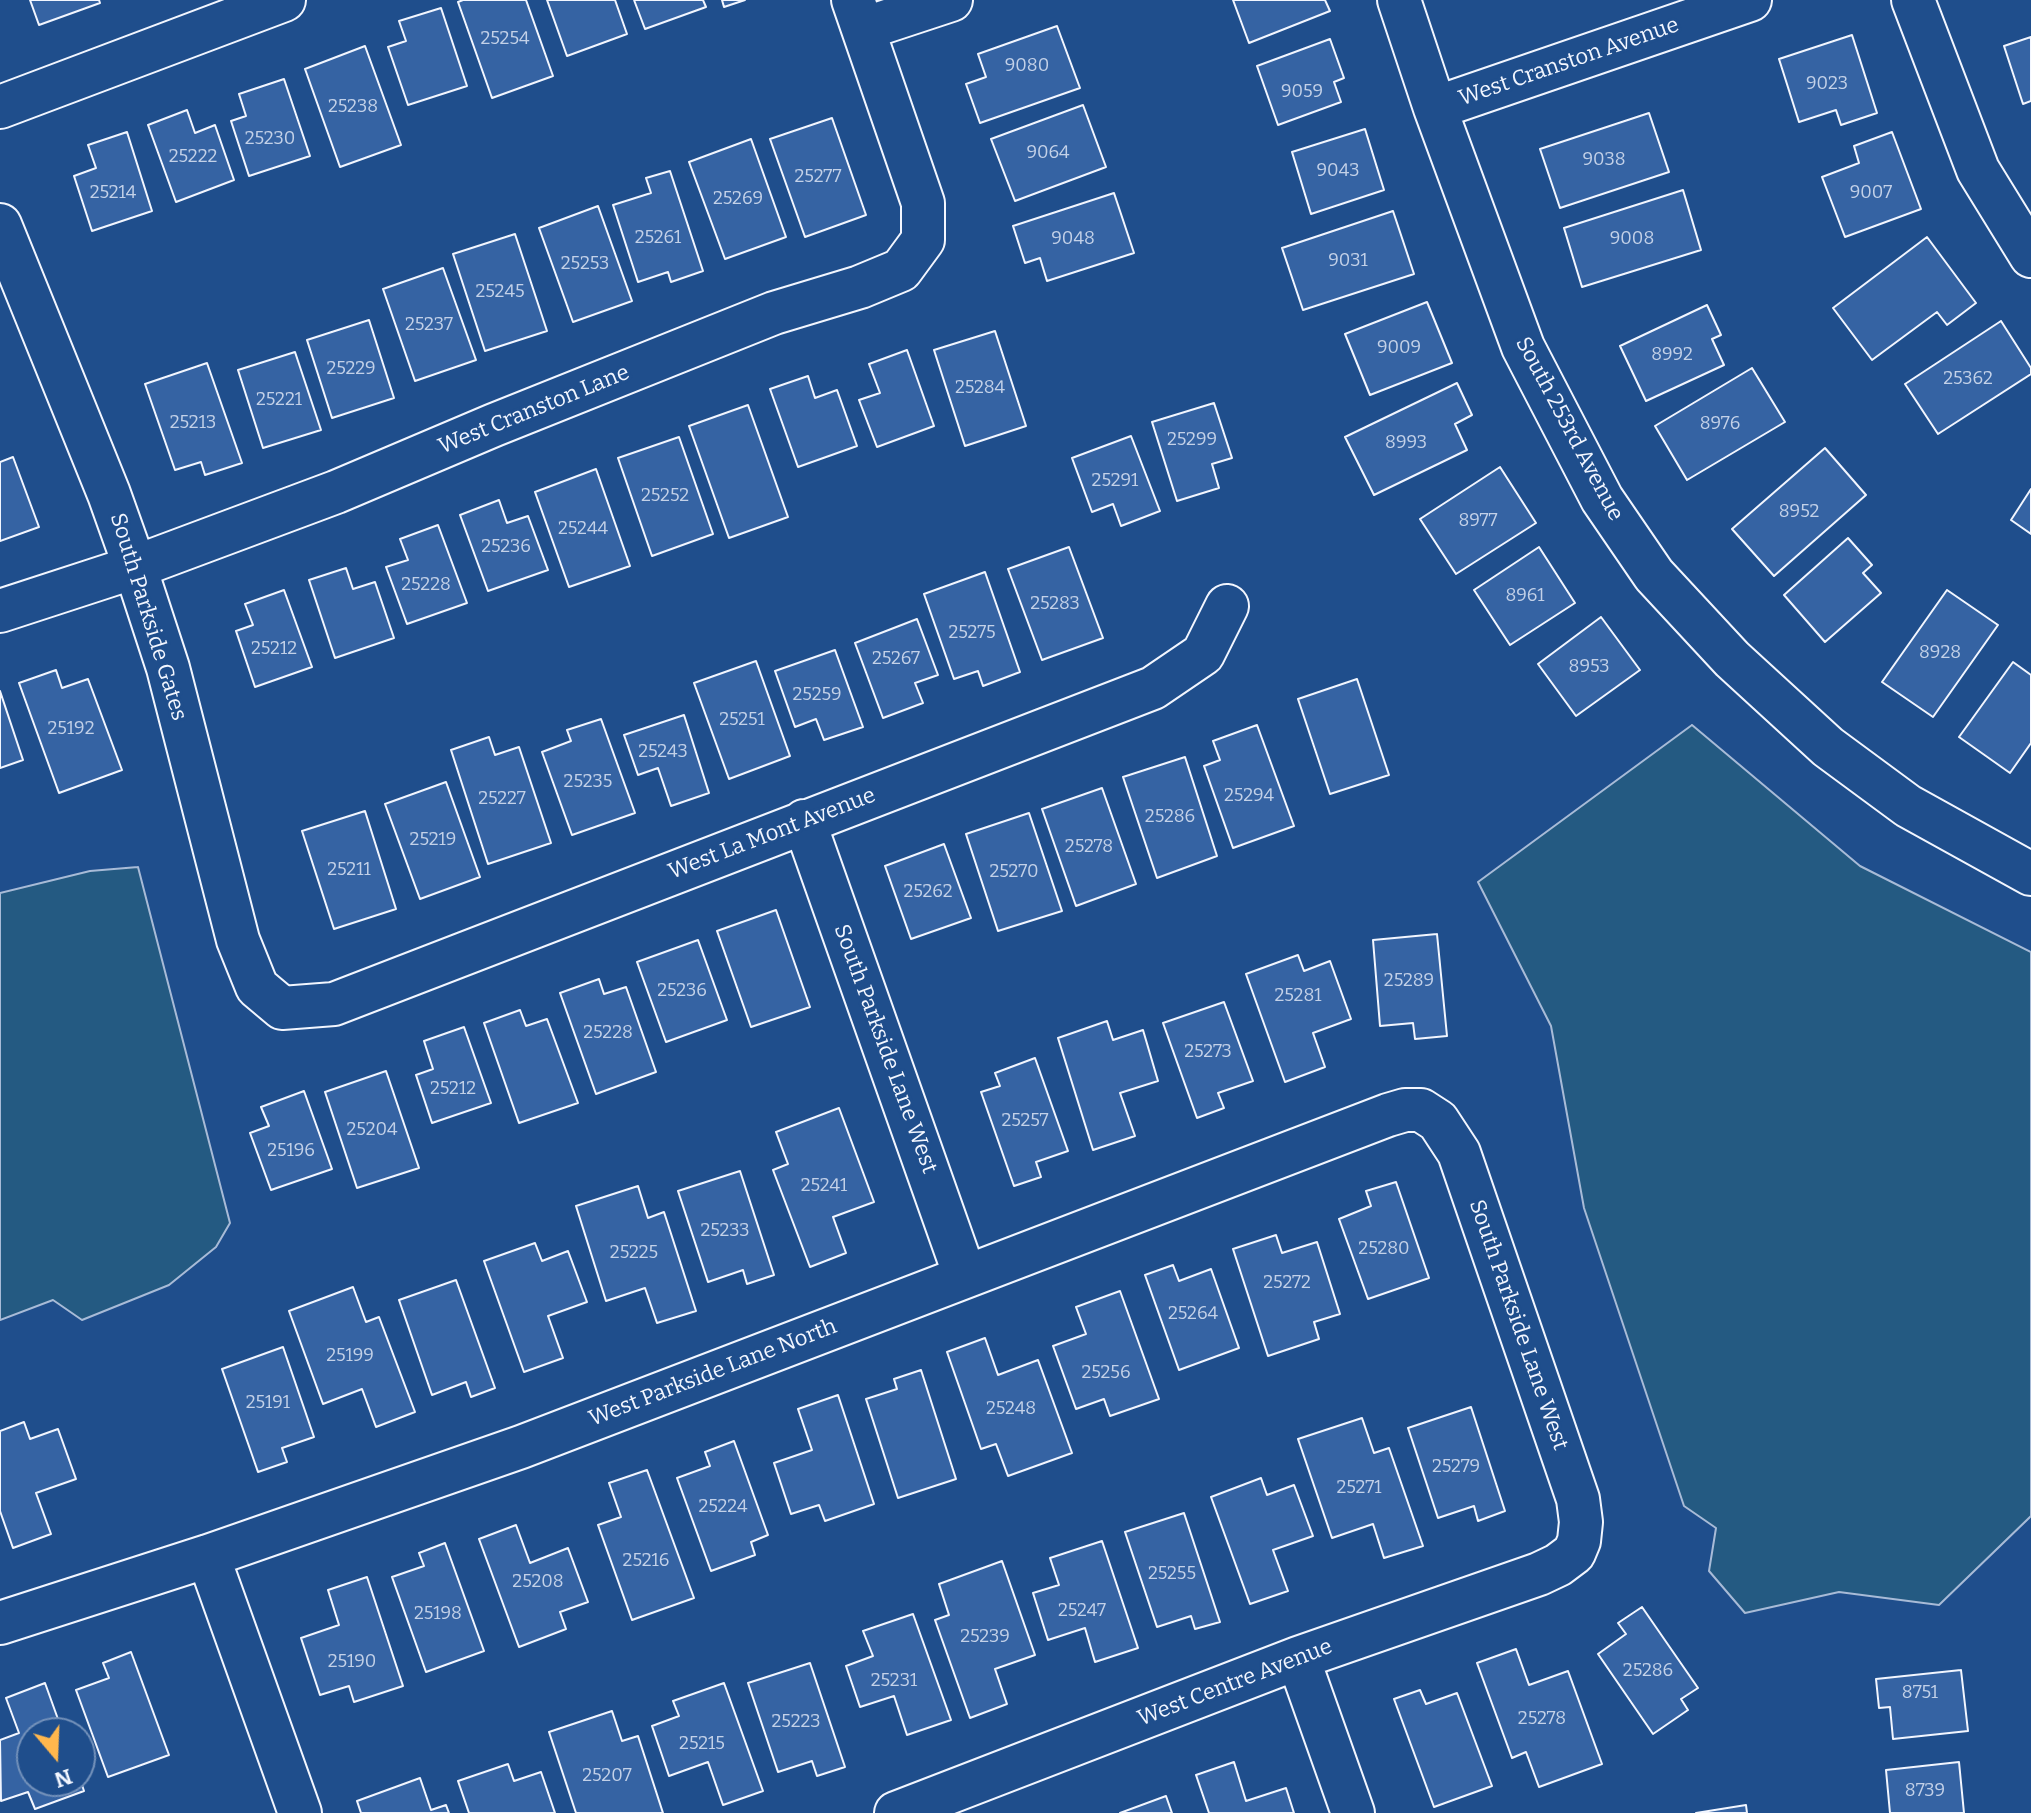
<!DOCTYPE html>
<html>
<head>
<meta charset="utf-8">
<style>
  body { margin:0 }
  #map { position:relative; width:2031px; height:1813px; overflow:hidden; background:#1f4e8c; font-family:Bitter,serif }
  canvas { display:block }
  .north { position:absolute; left:16px; top:1717px; width:80px; height:80px; box-sizing:border-box; background:#1f4e8c; border:2px solid #7391ba; border-radius:50%; rotate:161deg; font-size:22px; font-weight:700; line-height:32px; text-align:center; color:#f2f6ff }
  .north::after { content:''; display:block; margin:auto; width:28px; height:36px; background:#ffb74d; clip-path:polygon(50% 0,100% 100%,50% 72%,0 100%) }
</style>
</head>
<body>
<div id="map">
<canvas width="2031" height="1813"></canvas>
<div class="north">N</div>
</div>
<script>
const ctx = document.querySelector('canvas').getContext('2d');
ctx.lineJoin = 'round';
function fillPath(path, color) {
  ctx.fillStyle = color;
  ctx.fill(path, 'evenodd');
}
function poly(rows) {
  const path = new Path2D();
  for (const r of rows) {
    path.moveTo(r[0], r[1]);
    for (let i = 2; i < r.length; i += 2) path.lineTo(r[i], r[i + 1]);
  }
  return path;
}
function trace(path, color, width, dash) {
  ctx.strokeStyle = color;
  ctx.lineWidth = width;
  ctx.lineCap = dash ? 'butt' : 'round';
  ctx.setLineDash(dash || []);
  ctx.stroke(path);
}
function write(font, color, halo, rows, align = 'center') {
  ctx.font = font + ' Bitter,serif';
  ctx.lineWidth = 6;
  ctx.setLineDash([]);
  ctx.textBaseline = 'middle';
  ctx.strokeStyle = halo;
  ctx.fillStyle = color;
  for (const [text, x, y, turn = 0] of rows) {
    ctx.save();
    ctx.translate(x, y);
    ctx.rotate((+turn || 0) * Math.PI / 180);
    ctx.textAlign = isNaN(turn) ? turn : align;
    if (halo) ctx.strokeText(text, 0, 0);
    ctx.fillText(text, 0, 0);
    ctx.restore();
  }
}
const green = poly([
  [1692,725,1860,866,2031,952,2031,1516,1939,1605,1839,1592,1745,1613,1709,1571,1716,1528,1684,1506,1584,1208,1551,1026,1478,882,1692,725],
  [138,867,230,1223,216,1247,169,1285,82,1320,53,1300,0,1320,0,893,90,871,138,867]
]);
const building = poly([
  [30,0,99,0,100,3,39,25,30,0],
  [463,0,526,0,553,76,492,98,458,2,463,0],
  [547,0,615,0,627,34,567,56,547,0],
  [634,0,703,0,706,7,645,29,634,0],
  [722,0,745,0,724,7,722,0],
  [1233,0,1325,0,1330,11,1249,43,1233,0],
  [441,8,467,86,408,105,388,47,406,41,399,21,441,8],
  [1057,26,1080,88,980,123,966,84,986,77,978,54,1057,26],
  [1852,35,1877,113,1841,125,1836,110,1799,122,1779,59,1852,35],
  [2031,37,2031,101,2023,104,2004,46,2031,37],
  [1330,39,1344,78,1334,82,1341,102,1278,125,1257,66,1330,39],
  [365,46,401,145,340,167,305,69,365,46],
  [284,79,310,156,249,176,231,121,246,116,239,94,284,79],
  [1083,105,1106,167,1015,201,991,139,1083,105],
  [187,110,195,133,215,125,234,180,176,202,148,125,187,110],
  [1649,113,1669,172,1560,208,1540,149,1649,113],
  [832,118,866,215,805,237,770,139,832,118],
  [1365,129,1384,190,1311,214,1292,152,1365,129],
  [127,132,152,211,92,231,74,176,96,168,88,145,127,132],
  [1892,132,1921,209,1845,237,1822,177,1859,163,1854,146,1892,132],
  [751,139,786,237,725,259,689,162,751,139],
  [670,171,703,271,671,282,668,272,638,282,613,205,651,193,646,178,670,171],
  [1683,190,1701,250,1582,287,1564,228,1683,190],
  [1114,193,1134,253,1047,281,1040,258,1025,263,1013,226,1114,193],
  [598,206,632,301,573,322,539,228,598,206],
  [1393,211,1414,274,1303,310,1282,248,1393,211],
  [515,234,547,331,485,351,453,254,515,234],
  [1927,237,1976,303,1947,325,1937,312,1872,360,1833,308,1927,237],
  [443,268,476,360,415,381,383,289,443,268],
  [1427,302,1452,363,1370,395,1345,334,1427,302],
  [1707,305,1721,335,1712,339,1724,365,1646,401,1620,346,1707,305],
  [369,320,394,398,332,418,307,340,369,320],
  [2001,321,2031,368,2031,374,1938,434,1905,384,2001,321],
  [995,331,1026,426,965,446,934,350,995,331],
  [907,350,934,426,877,447,859,400,880,393,869,364,907,350],
  [295,352,321,430,263,448,238,370,295,352],
  [207,363,242,463,205,475,201,462,175,470,145,384,207,363],
  [1752,368,1785,422,1687,480,1655,426,1752,368],
  [808,376,815,398,837,390,857,446,798,467,770,389,808,376],
  [1457,383,1472,415,1455,424,1467,450,1374,495,1345,437,1457,383],
  [1214,403,1232,458,1212,464,1219,488,1177,501,1152,422,1214,403],
  [748,405,788,517,729,538,689,426,748,405],
  [1131,436,1160,511,1121,526,1113,504,1092,512,1072,458,1131,436],
  [679,437,713,534,652,556,618,458,679,437],
  [1825,448,1866,495,1774,576,1732,529,1825,448],
  [13,457,39,527,0,541,0,462,13,457],
  [1500,467,1536,523,1456,574,1420,519,1500,467],
  [596,469,630,566,569,587,535,492,596,469],
  [2031,489,2031,534,2011,520,2031,489],
  [499,500,507,523,528,516,548,570,488,591,460,515,499,500],
  [438,525,467,603,407,624,386,567,408,560,400,539,438,525],
  [1848,538,1872,565,1863,573,1881,593,1825,642,1784,595,1848,538],
  [1069,547,1103,638,1042,660,1008,569,1069,547],
  [1539,547,1575,603,1510,645,1474,590,1539,547],
  [346,568,353,589,375,582,394,638,335,658,309,580,346,568],
  [985,572,1020,672,983,686,978,671,954,679,924,594,985,572],
  [284,590,312,667,255,687,236,631,253,625,245,604,284,590],
  [1947,590,1998,625,1933,717,1882,682,1947,590],
  [1601,617,1640,670,1576,716,1538,664,1601,617],
  [917,619,938,675,915,683,923,703,883,718,855,643,917,619],
  [835,650,863,727,824,740,816,719,795,727,775,671,835,650],
  [756,661,790,756,729,779,694,683,756,661],
  [2013,662,2031,675,2031,743,2010,773,1959,737,2013,662],
  [56,670,62,688,88,679,122,770,59,793,19,683,56,670],
  [1357,679,1389,775,1330,794,1298,699,1357,679],
  [0,691,23,760,0,768,0,691],
  [684,715,709,793,671,806,658,768,638,775,624,735,684,715],
  [601,719,635,813,572,835,542,752,571,741,567,730,601,719],
  [1257,725,1294,826,1233,848,1204,766,1220,760,1213,741,1257,725],
  [489,737,495,755,519,747,551,843,488,864,451,750,489,737],
  [1185,757,1217,856,1157,878,1123,777,1185,757],
  [446,782,480,877,420,899,385,804,446,782],
  [1102,788,1136,884,1076,906,1042,809,1102,788],
  [365,811,396,909,334,929,302,831,365,811],
  [1029,813,1062,911,998,931,966,834,1029,813],
  [944,844,971,918,911,939,885,866,944,844],
  [776,910,810,1007,751,1027,717,931,776,910],
  [1437,934,1447,1036,1415,1039,1413,1023,1380,1026,1373,940,1437,934],
  [698,940,727,1020,666,1042,637,962,698,940],
  [1298,955,1304,971,1330,961,1351,1019,1313,1033,1325,1067,1285,1082,1246,974,1298,955],
  [599,979,604,994,626,987,656,1072,596,1094,560,993,599,979],
  [1224,1002,1253,1081,1218,1093,1224,1108,1197,1118,1163,1023,1224,1002],
  [520,1010,526,1026,547,1019,578,1103,519,1123,484,1023,520,1010],
  [1107,1021,1113,1040,1143,1030,1158,1081,1120,1093,1135,1136,1093,1150,1058,1038,1107,1021],
  [464,1027,491,1103,432,1123,416,1075,433,1069,424,1041,464,1027],
  [1035,1058,1068,1151,1036,1162,1041,1177,1014,1186,981,1092,1000,1086,995,1073,1035,1058],
  [386,1071,419,1168,357,1188,325,1092,386,1071],
  [304,1091,332,1169,271,1190,250,1133,269,1126,261,1107,304,1091],
  [839,1108,874,1202,833,1217,846,1253,810,1267,773,1170,788,1164,776,1132,839,1108],
  [740,1171,774,1275,747,1284,743,1270,708,1282,678,1191,740,1171],
  [1396,1182,1429,1278,1368,1299,1339,1219,1371,1206,1366,1191,1396,1182],
  [638,1186,648,1218,664,1212,696,1311,657,1323,645,1288,606,1301,576,1206,638,1186],
  [1276,1235,1282,1253,1317,1242,1340,1314,1314,1322,1319,1339,1268,1356,1233,1249,1276,1235],
  [535,1243,542,1261,568,1251,587,1302,548,1316,563,1358,524,1372,484,1261,535,1243],
  [1173,1265,1179,1281,1211,1269,1239,1348,1179,1370,1145,1275,1173,1265],
  [456,1280,495,1388,471,1397,466,1382,432,1395,399,1300,456,1280],
  [353,1287,366,1322,379,1317,415,1412,376,1427,362,1389,323,1404,289,1311,353,1287],
  [1120,1291,1159,1399,1110,1416,1104,1399,1076,1409,1053,1346,1086,1334,1076,1307,1120,1291],
  [985,1338,998,1375,1038,1360,1072,1453,1008,1476,996,1444,981,1449,947,1352,985,1338],
  [283,1347,314,1437,282,1448,287,1462,258,1472,222,1369,283,1347],
  [921,1370,956,1479,898,1498,866,1399,897,1389,894,1379,921,1370],
  [838,1395,874,1504,825,1521,819,1505,791,1514,774,1463,812,1450,798,1409,838,1395],
  [1471,1407,1505,1511,1478,1521,1474,1506,1438,1518,1408,1428,1471,1407],
  [1362,1418,1374,1453,1389,1448,1423,1546,1384,1558,1373,1524,1332,1538,1298,1439,1362,1418],
  [24,1422,30,1439,58,1429,76,1479,36,1493,51,1534,13,1548,0,1511,0,1431,24,1422],
  [734,1441,768,1535,751,1542,755,1555,711,1571,677,1478,710,1466,705,1452,734,1441],
  [647,1470,694,1598,632,1620,598,1525,621,1517,609,1483,647,1470],
  [1261,1478,1267,1495,1294,1485,1313,1536,1273,1550,1288,1591,1250,1604,1211,1497,1261,1478],
  [1184,1513,1220,1622,1195,1629,1191,1616,1157,1627,1125,1532,1184,1513],
  [516,1525,530,1563,568,1548,588,1602,560,1612,566,1629,519,1647,479,1539,516,1525],
  [1102,1541,1138,1648,1095,1662,1085,1628,1048,1640,1033,1593,1059,1585,1050,1558,1102,1541],
  [445,1543,484,1651,426,1672,392,1577,424,1566,419,1553,445,1543],
  [1002,1561,1035,1655,995,1669,1007,1704,970,1718,935,1620,949,1615,939,1584,1002,1561],
  [367,1577,403,1686,354,1702,349,1686,320,1695,301,1638,339,1625,328,1590,367,1577],
  [1642,1607,1698,1688,1681,1699,1688,1710,1653,1734,1598,1654,1626,1634,1618,1623,1642,1607],
  [913,1614,951,1720,907,1735,894,1696,860,1707,846,1666,873,1656,863,1631,913,1614],
  [1516,1649,1529,1685,1568,1671,1602,1764,1539,1787,1526,1752,1512,1758,1477,1663,1516,1649],
  [131,1652,169,1755,108,1777,76,1690,109,1678,103,1663,131,1652],
  [810,1663,845,1767,817,1776,812,1761,778,1772,748,1683,810,1663],
  [1961,1670,1968,1731,1893,1739,1890,1707,1879,1708,1876,1679,1961,1670],
  [45,1683,63,1733,32,1733,32,1781,80,1781,80,1779,84,1791,35,1809,28,1792,1,1801,0,1740,19,1733,6,1698,45,1683],
  [724,1683,763,1791,723,1805,708,1762,669,1776,652,1726,679,1716,673,1701,724,1683],
  [1420,1690,1426,1704,1457,1693,1492,1786,1434,1807,1394,1699,1420,1690],
  [612,1711,622,1741,638,1736,663,1813,576,1813,549,1732,612,1711],
  [1234,1762,1246,1801,1286,1788,1294,1813,1209,1813,1196,1775,1234,1762],
  [1959,1762,1964,1813,1890,1813,1886,1770,1959,1762],
  [508,1764,514,1781,541,1772,555,1813,469,1813,458,1781,508,1764],
  [420,1778,431,1810,446,1805,449,1813,361,1813,357,1801,420,1778],
  [1166,1796,1172,1813,1120,1813,1166,1796],
  [1746,1805,1747,1813,1696,1813,1746,1805]
]);
const minor = poly([
  [1399,0,1435,108,1523,347,1602,499,1654,575,1732,659,1828,747,1908,806,2031,874],
  [1913,0,1978,170,2031,256],
  [863,29,951,0],
  [0,107,284,0],
  [1435,108,1750,0],
  [0,225,109,494,135,567,168,668,238,940,257,987,282,1008,334,1004,1153,688,1203,654,1227,606],
  [0,611,135,567,336,492,494,425,774,313,860,287,901,270,923,240,923,203,853,0],
  [804,821,965,1276],
  [208,1556,300,1813],
  [0,1623,208,1556,521,1447,1388,1115,1405,1110,1421,1110,1438,1121,1459,1153,1578,1499,1581,1522,1579,1541,1574,1553,1558,1565,1539,1574,1298,1658,896,1813],
  [1298,1658,1353,1813]
]);
const numberNames = [
  ["25254",505,39],
  ["9080",1027,66],
  ["9023",1827,84],
  ["9059",1302,92],
  ["25238",353,107],
  ["25230",270,139],
  ["9064",1048,153],
  ["25222",193,157],
  ["9038",1604,160],
  ["9043",1338,171],
  ["25277",818,177],
  ["25214",113,193],
  ["9007",1871,193],
  ["25269",738,199],
  ["25261",658,238],
  ["9048",1073,239],
  ["9008",1632,239],
  ["9031",1348,261],
  ["25253",585,264],
  ["25245",500,292],
  ["25237",429,325],
  ["9009",1399,348],
  ["8992",1672,355],
  ["25229",351,369],
  ["25362",1968,379],
  ["25284",980,388],
  ["25221",279,400],
  ["25213",193,423],
  ["8976",1720,424],
  ["25299",1192,440],
  ["8993",1406,443],
  ["25291",1115,481],
  ["25252",665,496],
  ["8952",1799,512],
  ["8977",1478,521],
  ["25244",583,529],
  ["25236",506,547],
  ["25228",426,585],
  ["8961",1525,596],
  ["25283",1055,604],
  ["25275",972,633],
  ["25212",274,649],
  ["8928",1940,653],
  ["25267",896,659],
  ["8953",1589,667],
  ["25259",817,695],
  ["25251",742,720],
  ["25192",71,729],
  ["25243",663,752],
  ["25235",588,782],
  ["25294",1249,796],
  ["25227",502,799],
  ["25286",1170,817],
  ["25219",433,840],
  ["25278",1089,847],
  ["25211",349,870],
  ["25270",1014,872],
  ["25262",928,892],
  ["25289",1409,981],
  ["25236",682,991],
  ["25281",1298,996],
  ["25228",608,1033],
  ["25273",1208,1052],
  ["25212",453,1089],
  ["25257",1025,1121],
  ["25204",372,1130],
  ["25196",291,1151],
  ["25241",824,1186],
  ["25233",725,1231],
  ["25280",1384,1249],
  ["25225",634,1253],
  ["25272",1287,1283],
  ["25264",1193,1314],
  ["25199",350,1356],
  ["25256",1106,1373],
  ["25191",268,1403],
  ["25248",1011,1409],
  ["25279",1456,1467],
  ["25271",1359,1488],
  ["25224",723,1507],
  ["25216",646,1561],
  ["25255",1172,1574],
  ["25208",538,1582],
  ["25247",1082,1611],
  ["25198",438,1614],
  ["25239",985,1637],
  ["25190",352,1662],
  ["25286",1648,1671],
  ["25231",894,1681],
  ["8751",1920,1693],
  ["25278",1542,1719],
  ["25223",796,1722],
  ["25215",702,1744],
  ["25207",607,1776],
  ["8739",1925,1791]
];
const streetNames = [
  ["West Cranston Avenue",1569,62,-19],
  ["West Cranston Lane",534,410,-22],
  ["South 253rd Avenue",1569,429,62],
  ["South Parkside Gates",148,617,73],
  ["West La Mont Avenue",772,834,-21],
  ["South Parkside Lane West",885,1049,70],
  ["South Parkside Lane West",1518,1325,71],
  ["West Parkside Lane North",713,1373,-21],
  ["West Centre Avenue",1235,1683,-21]
];
fillPath(green, '#245a82');
trace(green, '#a8bbd7', 2);
fillPath(building, '#3563a3');
trace(building, '#f2f6ff', 2);
trace(minor, '#f2f6ff', 46);
trace(minor, '#1f4e8c', 42);
write('18px', '#c3d1e8', null, numberNames);
write('22px', '#f2f6ff', '#1f4e8c', streetNames);
</script>
</body>
</html>
